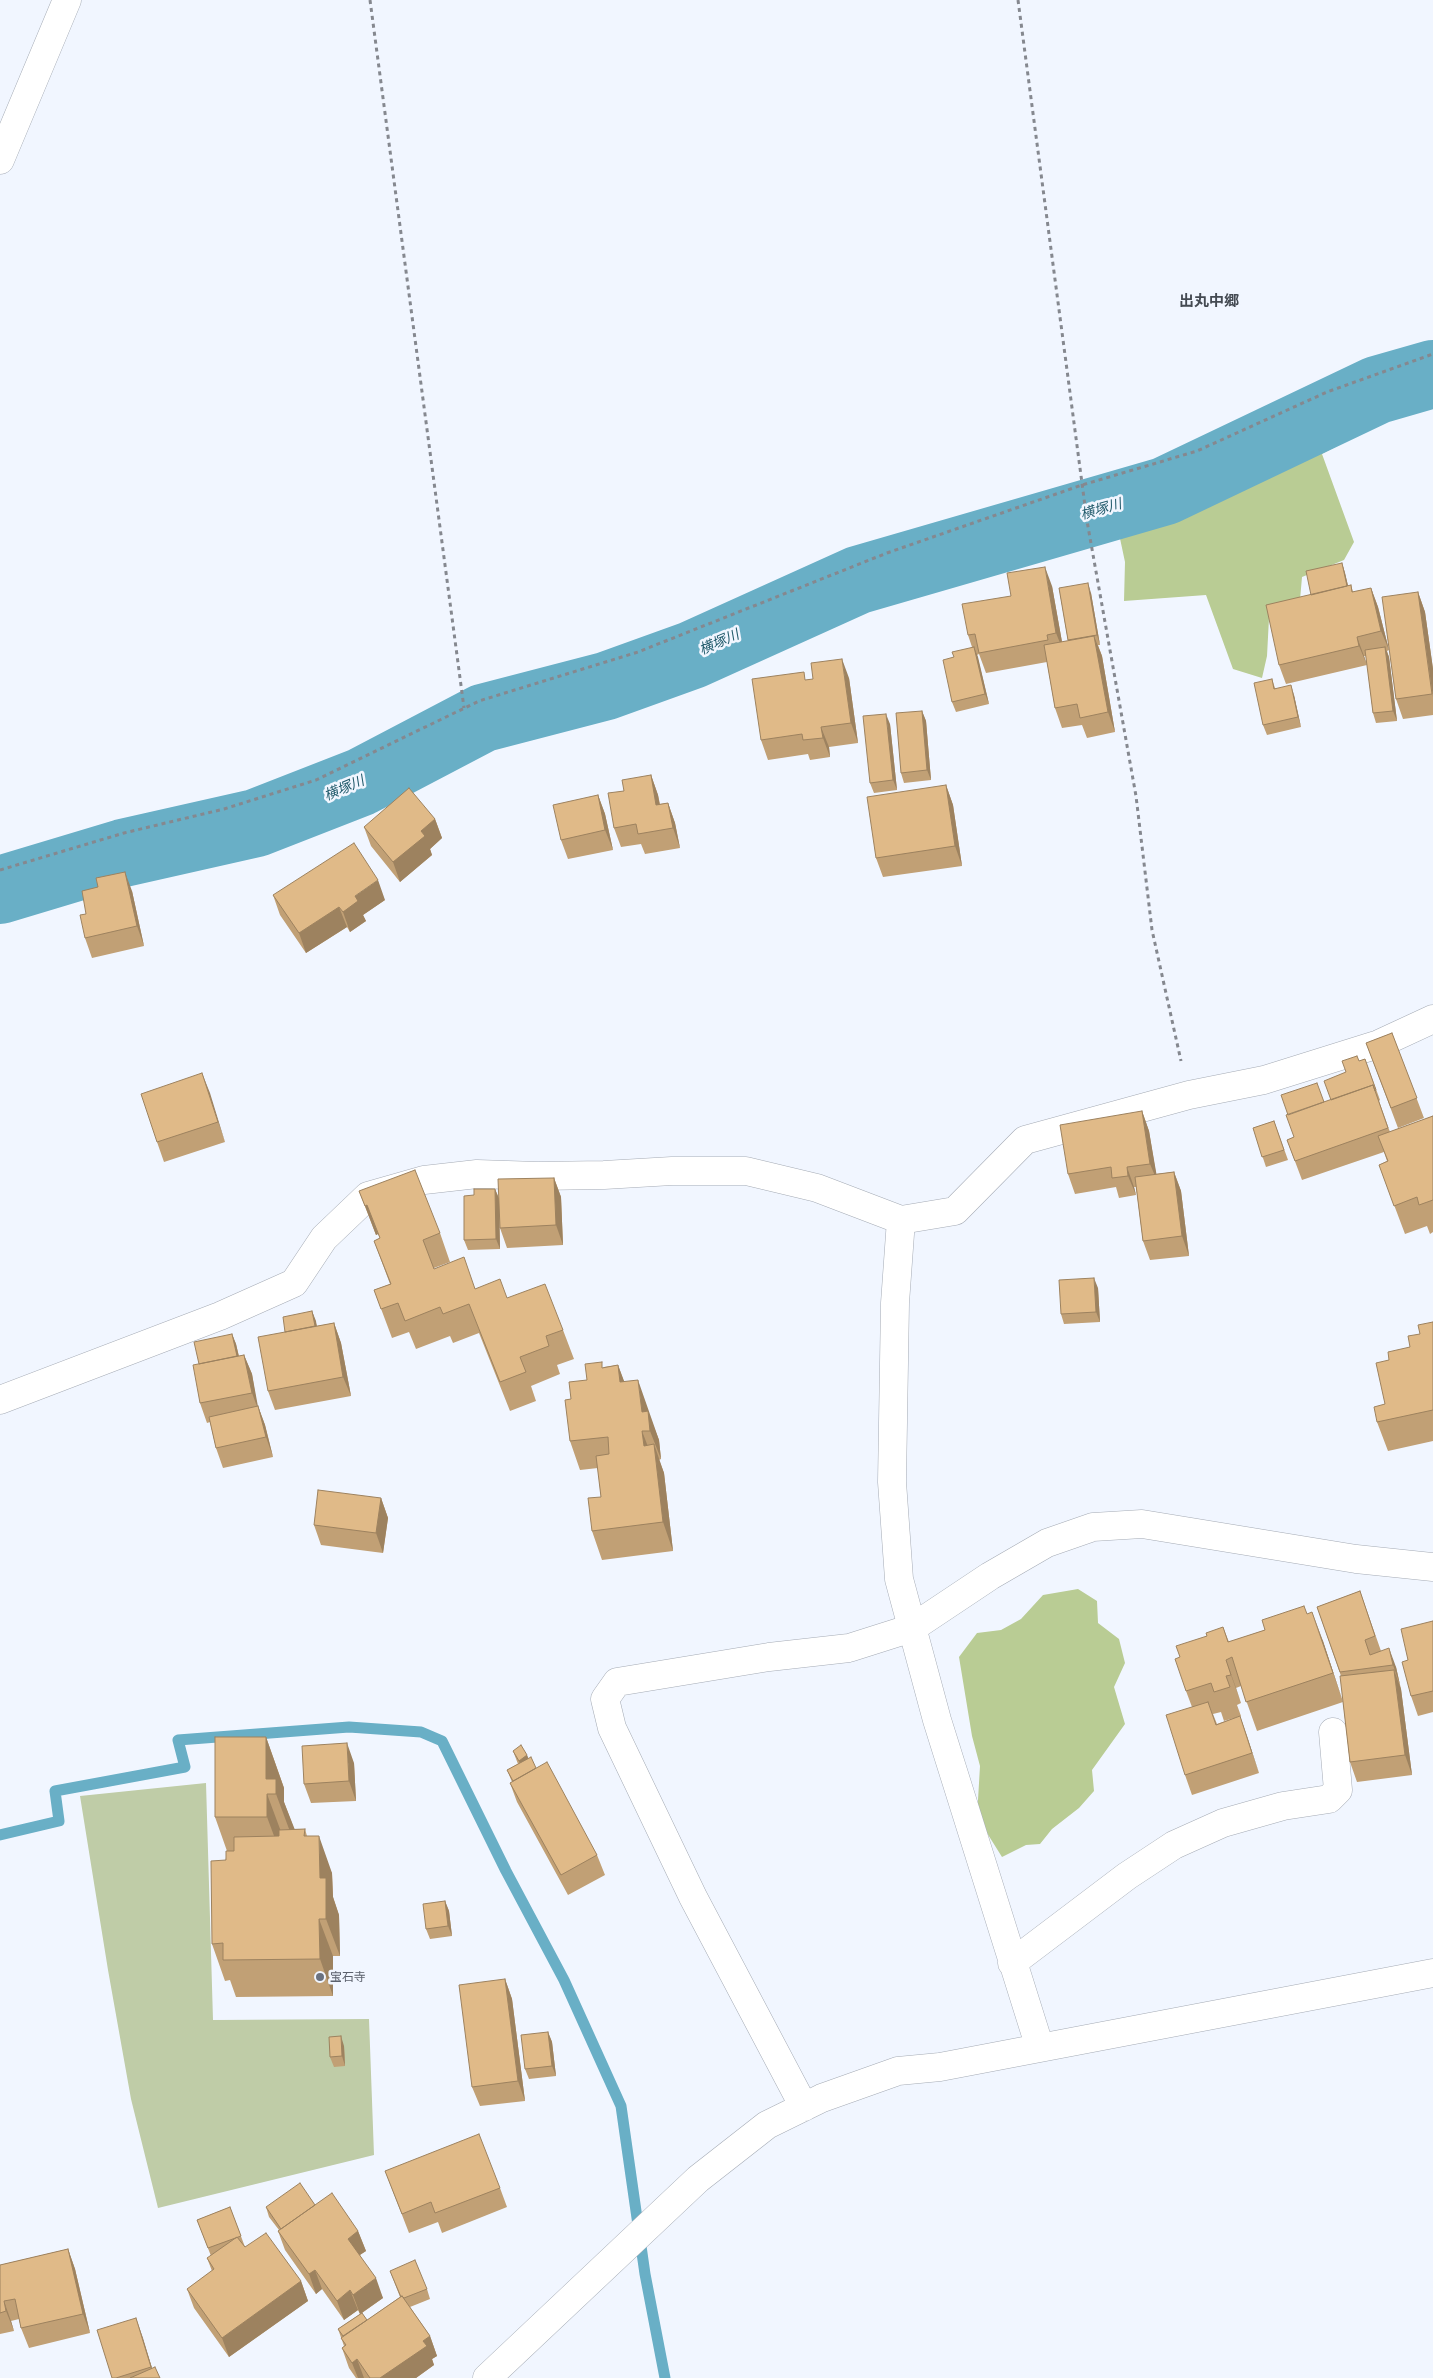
<!DOCTYPE html>
<html>
<head>
<meta charset="utf-8">
<style>
  body { margin:0 }
  canvas { display:block; background:#f1f6ff }
</style>
</head>
<body>
<canvas width="1433" height="2378"></canvas>
<script>
const ctx = document.querySelector('canvas').getContext('2d');
ctx.lineJoin = 'round';
function fillPath(path, color) {
  ctx.fillStyle = color;
  ctx.fill(path, 'evenodd');
}
function poly(rows) {
  const path = new Path2D();
  for (const r of rows) {
    path.moveTo(r[0], r[1]);
    for (let i = 2; i < r.length; i += 2) path.lineTo(r[i], r[i + 1]);
  }
  return path;
}
function trace(path, color, width, dash) {
  ctx.strokeStyle = color;
  ctx.lineWidth = width;
  ctx.lineCap = dash ? 'butt' : 'round';
  ctx.setLineDash(dash || []);
  ctx.stroke(path);
}
function write(font, color, halo, rows, align = 'center') {
  ctx.font = font + ' Barlow,"Noto Sans JP",sans-serif';
  ctx.lineWidth = 5;
  ctx.setLineDash([]);
  ctx.textBaseline = 'middle';
  ctx.strokeStyle = halo;
  ctx.fillStyle = color;
  for (const [text, x, y, turn = 0] of rows) {
    ctx.save();
    ctx.translate(x, y);
    ctx.rotate((+turn || 0) * Math.PI / 180);
    ctx.textAlign = isNaN(turn) ? turn : align;
    if (halo) ctx.strokeText(text, 0, 0);
    ctx.fillText(text, 0, 0);
    ctx.restore();
  }
}
const green = poly([
  [206,1783,213,2020,369,2019,374,2155,158,2208,131,2099,108,1970,80,1796]
]);
const forest = poly([
  [1433,384,1433,405,1392,416,1322,454,1354,542,1344,560,1302,577,1300,600,1269,618,1267,656,1262,678,1233,669,1206,595,1124,601,1125,562,1118,529,1132,492,1229,452,1271,457,1395,395],
  [1078,1589,1097,1601,1098,1623,1119,1639,1125,1663,1114,1687,1125,1724,1092,1770,1094,1791,1079,1808,1052,1829,1040,1844,1026,1845,1002,1857,977,1817,980,1766,972,1736,959,1657,977,1633,1001,1630,1021,1619,1043,1595]
]);
const stream = poly([
  [0,1835,59,1821,55,1791,185,1767,178,1740,349,1727,421,1732,442,1741,506,1871,564,1980,621,2106,645,2274,665,2378]
]);
const river = poly([
  [0,890,123,853,256,823,361,782,483,718,606,686,692,655,858,580,1165,491,1377,390,1433,374]
]);
const path = poly([
  [370,0,464,708],
  [1018,0,1087,521,1136,796,1152,930,1181,1061],
  [0,870,124,833,224,809,316,780,479,701,638,652,887,553,1082,485,1197,451,1327,392,1433,354]
]);
const minor = poly([
  [0,160,67,0],
  [901,1220,895,1303,892,1482,899,1579,937,1720,1040,2048],
  [0,1400,220,1316,294,1283,324,1238,368,1196,424,1180,477,1174,538,1176,604,1175,672,1171,746,1171,817,1188,901,1220,955,1211,1025,1140,1189,1095,1264,1080,1379,1044,1433,1019],
  [1012,1963,1127,1876,1174,1845,1223,1823,1283,1806,1329,1799,1338,1790,1333,1732],
  [804,2107,693,1897,612,1728,605,1699,617,1682,769,1657,849,1648,912,1628,990,1576,1047,1543,1093,1527,1142,1524,1356,1559,1433,1567],
  [487,2378,698,2179,767,2125,822,2098,898,2071,940,2067,1433,1973]
]);
const wall = poly([
  [1342,563,1345,573,1348,586,1351,585,1353,592,1371,588,1378,607,1389,650,1387,651,1389,657,1397,721,1376,723,1373,713,1366,656,1364,656,1367,665,1286,684,1279,665,1311,595],
  [1052,586,1062,642,1068,641,1059,588,1091,593,1100,645,1098,645,1102,656,1115,732,1087,738,1082,725,1062,728,1055,708,1047,662,986,673,979,654,977,655,989,704,956,712,952,702,954,657,972,647,968,635,1011,596],
  [1418,592,1425,612,1433,669,1433,715,1403,719,1396,699],
  [849,678,858,743,829,747,830,757,810,760,808,754,768,760,761,740,807,680],
  [1272,679,1275,688,1294,695,1301,727,1267,735,1263,725],
  [922,711,926,721,931,780,904,783,901,773],
  [890,724,897,790,874,793,870,783],
  [651,775,658,795,660,804,668,803,675,823,680,848,645,854,641,844,621,847,614,828,624,791],
  [946,785,953,805,962,866,883,877,876,858],
  [598,795,605,814,613,850,568,859,561,840],
  [435,819,442,838,430,849,432,855,400,882,371,846,364,827],
  [98,887,132,891,144,946,92,958,85,938,86,914],
  [273,895,385,900,363,915,366,921,350,932,347,927,306,953,280,915],
  [1392,1033,1424,1118,1398,1128,1366,1043],
  [1365,1059,1380,1100,1379,1101,1390,1132,1433,1116,1433,1232,1430,1234,1427,1226,1405,1234,1379,1165,1387,1161,1384,1152,1302,1180,1287,1140,1294,1137,1324,1102,1331,1100,1346,1073,1359,1061],
  [202,1073,225,1142,164,1162,157,1142],
  [1142,1111,1149,1131,1156,1174,1174,1172,1181,1191,1189,1256,1150,1260,1143,1241,1136,1187,1134,1187,1136,1195,1119,1198,1116,1187,1075,1194,1068,1174],
  [1274,1121,1288,1160,1266,1167,1253,1128],
  [554,1178,561,1197,563,1245,507,1248,500,1228,499,1207,500,1249,468,1250,464,1240,474,1195,495,1189,499,1198],
  [359,1191,440,1233,450,1262,434,1268,434,1269,475,1289,507,1298,563,1330,574,1359,557,1365,560,1374,531,1386,536,1401,510,1411,479,1333,453,1343,450,1336,416,1349,409,1332,392,1338,374,1290,390,1284,374,1241,380,1238,378,1234,376,1235],
  [1098,1288,1100,1322,1064,1324,1061,1314],
  [312,1311,317,1326,334,1323,341,1343,351,1396,275,1410,268,1391,285,1332],
  [1433,1322,1433,1441,1388,1451,1377,1422,1385,1404,1389,1360,1410,1347,1420,1334],
  [232,1334,236,1344,239,1356,244,1355,252,1374,257,1406,258,1406,265,1425,273,1457,223,1468,216,1448,210,1422,207,1423,200,1403,199,1364],
  [618,1365,624,1382,648,1409,648,1412,659,1440,661,1459,659,1460,664,1473,673,1551,602,1560,592,1531,601,1497,598,1468,580,1470,570,1441,571,1399,587,1380,604,1367],
  [381,1498,388,1518,383,1553,321,1545,314,1525],
  [1360,1591,1381,1651,1396,1667,1401,1689,1412,1775,1357,1782,1350,1762,1343,1702,1257,1731,1241,1686,1236,1688,1241,1703,1237,1705,1241,1716,1224,1721,1221,1712,1213,1714,1217,1724,1240,1716,1259,1773,1192,1795,1185,1775,1192,1707,1186,1691,1180,1657,1207,1636,1223,1627,1229,1642,1265,1630,1307,1614,1323,1641,1343,1702,1341,1676,1317,1607],
  [1433,1621,1433,1712,1418,1716,1411,1696,1408,1660],
  [266,1737,284,1788,284,1802,294,1829,305,1829,307,1836,332,1873,333,1897,339,1915,340,1956,333,1956,333,1996,236,1997,230,1980,225,1981,212,1944,227,1851,215,1817],
  [513,1751,527,1755,528,1758,536,1768,597,1855,605,1875,568,1895,517,1802,510,1783,512,1782,507,1770,518,1764],
  [354,1763,356,1801,311,1803,304,1784],
  [445,1901,449,1911,452,1936,430,1939,426,1929],
  [505,1979,512,1999,525,2101,480,2106,472,2087],
  [548,2032,552,2042,556,2076,529,2079,525,2069],
  [344,2046,345,2066,334,2067,330,2057],
  [385,2171,500,2188,507,2207,442,2233,438,2222,409,2233],
  [315,2205,358,2231,366,2251,360,2255,383,2298,362,2313,367,2320,400,2297,390,2271,427,2289,430,2299,410,2307,430,2336,437,2356,432,2359,434,2365,416,2378,356,2378,349,2368,342,2348,344,2346,338,2329,360,2314,358,2310,344,2320,322,2289,316,2294,285,2250,278,2231,279,2230,269,2217,266,2207],
  [230,2207,245,2247,301,2281,308,2301,229,2357,194,2308,187,2289,212,2271,207,2258,211,2256,197,2220],
  [68,2249,75,2269,90,2333,29,2348,21,2328,19,2319,11,2321,14,2331,0,2334,0,2265],
  [136,2318,152,2368,160,2378,112,2378]
]);
const shadedWall = poly([
  [1342,563,1345,573,1351,598,1347,588],
  [1045,567,1052,586,1064,653,1056,633],
  [1088,583,1091,593,1100,645,1097,635],
  [1371,588,1378,607,1389,650,1381,631],
  [1418,592,1425,612,1433,669,1433,697],
  [1094,636,1102,656,1115,732,1108,712],
  [1357,637,1364,656,1367,665,1359,646],
  [974,647,978,657,989,704,985,694],
  [1385,647,1389,657,1397,721,1393,711],
  [842,659,849,678,858,743,851,723],
  [1291,685,1294,695,1301,727,1298,717],
  [922,711,926,721,931,780,927,770],
  [886,714,890,724,897,790,893,780],
  [821,727,829,747,830,757,823,738],
  [651,775,658,795,663,825,656,805],
  [946,785,953,805,962,866,955,846],
  [598,795,605,814,613,850,605,830],
  [668,803,675,823,680,848,673,828],
  [435,819,442,838,430,849,432,855,400,882,393,862,421,831],
  [125,872,132,891,144,946,137,926],
  [378,880,385,900,363,915,366,921,350,932,343,912,355,896],
  [339,907,347,927,306,953,299,933],
  [202,1073,210,1093,225,1142,218,1122],
  [1142,1111,1149,1131,1158,1183,1150,1164],
  [1127,1167,1134,1187,1136,1195,1128,1176],
  [1174,1172,1181,1191,1189,1256,1182,1236],
  [554,1178,561,1197,563,1245,556,1225],
  [495,1189,499,1199,500,1249,496,1239],
  [367,1205,378,1234,376,1235,365,1206],
  [1094,1278,1098,1288,1100,1322,1096,1312],
  [312,1311,316,1321,319,1342,316,1332],
  [334,1323,341,1343,351,1396,343,1377],
  [232,1334,236,1344,242,1371,238,1361],
  [244,1355,252,1374,259,1412,252,1393],
  [618,1365,629,1394,620,1382],
  [638,1380,659,1440,661,1459,650,1431,642,1412],
  [258,1406,265,1425,273,1457,266,1437],
  [642,1431,653,1460,644,1446],
  [654,1444,664,1473,673,1551,663,1522],
  [381,1498,388,1518,383,1553,376,1533],
  [1312,1612,1323,1641,1343,1702,1333,1673],
  [1389,1648,1396,1667,1400,1685,1393,1665],
  [1226,1660,1236,1688,1241,1703,1231,1675],
  [1394,1670,1401,1689,1412,1775,1405,1755],
  [1240,1716,1247,1736,1259,1773,1252,1753],
  [266,1737,284,1788,284,1802,295,1830,295,1845,276,1794,266,1779],
  [347,1743,354,1763,356,1801,349,1781],
  [527,1755,531,1765,522,1771,519,1761],
  [267,1794,286,1845,286,1868,267,1817],
  [319,1836,332,1873,333,1897,339,1915,340,1956,326,1919,320,1878],
  [445,1901,449,1911,452,1936,448,1926],
  [319,1919,333,1956,333,1996,320,1959],
  [505,1979,512,1999,525,2101,518,2081],
  [548,2032,552,2042,556,2076,552,2066],
  [341,2036,344,2046,345,2066,342,2056],
  [358,2231,366,2251,355,2258,348,2239],
  [68,2249,75,2269,90,2333,83,2314],
  [315,2270,322,2289,316,2294,309,2274],
  [376,2278,383,2298,360,2314,353,2295],
  [301,2281,308,2301,229,2357,222,2338],
  [350,2290,358,2310,344,2320,337,2301],
  [4,2301,11,2321,14,2331,6,2311],
  [136,2318,143,2338,155,2378,151,2367],
  [430,2336,437,2356,432,2359,434,2365,416,2378,380,2378,423,2341],
  [357,2359,364,2378,358,2378,352,2363]
]);
const building = poly([
  [1342,563,1347,586,1311,595,1306,571,1342,563],
  [1045,567,1056,633,1047,635,1048,640,979,653,975,634,968,635,962,604,1011,596,1007,573,1045,567],
  [1088,583,1097,635,1068,640,1059,588,1088,583],
  [1351,585,1352,592,1371,588,1381,631,1357,637,1359,646,1279,665,1266,605,1351,585],
  [1418,592,1432,694,1396,699,1382,597,1418,592],
  [1094,636,1108,712,1080,718,1077,704,1055,708,1044,645,1094,636],
  [974,647,985,694,952,702,943,660,954,657,952,652,974,647],
  [1385,647,1393,711,1373,713,1365,650,1385,647],
  [842,659,851,723,821,727,823,738,803,740,802,734,761,740,752,679,804,672,805,680,813,679,811,663,842,659],
  [1272,679,1274,689,1291,685,1298,717,1263,725,1254,683,1272,679],
  [922,711,927,770,901,773,896,713,922,711],
  [886,714,893,780,870,783,863,716,886,714],
  [651,775,656,805,668,803,673,828,638,834,636,824,614,828,608,793,624,791,622,780,651,775],
  [946,785,955,846,876,858,867,797,946,785],
  [409,788,435,819,421,831,425,836,393,862,364,827,409,788],
  [598,795,605,830,561,840,553,805,598,795],
  [354,843,378,880,355,896,358,901,343,912,339,907,299,933,273,895,354,843],
  [125,872,137,926,85,938,80,915,86,914,82,891,98,887,96,878,125,872],
  [1392,1033,1417,1098,1391,1108,1366,1043,1392,1033],
  [1357,1056,1359,1061,1365,1059,1376,1090,1375,1091,1373,1085,1331,1100,1324,1081,1346,1072,1342,1061,1357,1056],
  [202,1073,218,1122,157,1142,141,1094,202,1073],
  [1317,1083,1324,1102,1288,1115,1281,1095,1317,1083],
  [1373,1085,1388,1128,1295,1161,1287,1140,1294,1137,1286,1115,1373,1085],
  [1142,1111,1150,1164,1127,1167,1128,1176,1112,1178,1111,1167,1068,1174,1060,1125,1142,1111],
  [1433,1116,1433,1200,1419,1205,1417,1197,1394,1206,1379,1165,1388,1161,1378,1136,1433,1116],
  [1274,1121,1284,1150,1262,1157,1253,1128,1274,1121],
  [415,1170,440,1233,423,1240,434,1269,464,1257,475,1289,500,1279,507,1298,545,1284,563,1330,546,1336,549,1346,520,1357,526,1372,500,1382,469,1304,443,1314,440,1307,405,1321,398,1303,381,1309,374,1290,391,1284,374,1241,380,1238,367,1205,365,1206,359,1191,415,1170],
  [1174,1172,1182,1236,1143,1241,1135,1177,1174,1172],
  [554,1178,556,1225,500,1228,498,1179,554,1178],
  [474,1189,495,1189,496,1239,464,1240,464,1196,474,1195,474,1189],
  [1094,1278,1096,1312,1061,1314,1059,1280,1094,1278],
  [312,1311,315,1326,285,1332,283,1317,312,1311],
  [1433,1322,1433,1410,1377,1422,1374,1407,1385,1404,1376,1363,1389,1360,1388,1352,1410,1347,1408,1336,1420,1334,1418,1325,1433,1322],
  [334,1323,343,1377,268,1391,258,1337,334,1323],
  [232,1334,237,1356,199,1364,194,1342,232,1334],
  [244,1355,252,1393,200,1403,193,1365,244,1355],
  [602,1362,602,1368,618,1365,620,1382,638,1380,642,1412,648,1411,650,1431,642,1431,644,1446,654,1444,663,1522,592,1531,588,1498,601,1497,596,1456,609,1454,608,1437,570,1441,565,1400,571,1399,569,1382,587,1380,585,1364,602,1362],
  [258,1406,266,1437,216,1448,209,1417,258,1406],
  [318,1490,381,1498,376,1533,314,1525,318,1490],
  [1360,1591,1375,1636,1365,1640,1370,1655,1389,1648,1393,1665,1340,1672,1317,1607,1360,1591],
  [1304,1606,1307,1614,1312,1612,1333,1673,1246,1702,1232,1657,1226,1660,1231,1675,1226,1676,1230,1687,1214,1692,1211,1683,1186,1691,1175,1659,1180,1657,1176,1646,1207,1636,1206,1633,1223,1627,1228,1642,1265,1630,1262,1620,1304,1606],
  [1433,1621,1433,1691,1411,1696,1402,1662,1408,1660,1401,1629,1433,1621],
  [1394,1670,1405,1755,1350,1762,1340,1676,1394,1670],
  [1208,1702,1216,1725,1240,1716,1252,1753,1185,1775,1166,1715,1208,1702],
  [215,1737,266,1737,266,1779,276,1779,276,1794,267,1794,267,1817,215,1817,215,1737],
  [347,1743,349,1781,304,1784,302,1746,347,1743],
  [521,1745,527,1755,519,1761,513,1751,521,1745],
  [531,1757,536,1768,513,1781,507,1770,531,1757],
  [547,1762,597,1855,561,1875,510,1783,547,1762],
  [305,1829,304,1836,319,1836,320,1878,326,1878,326,1919,319,1919,320,1959,223,1960,223,1943,212,1944,211,1861,226,1860,226,1851,234,1851,234,1837,279,1836,279,1830,305,1829],
  [445,1901,448,1926,426,1929,423,1904,445,1901],
  [505,1979,518,2081,472,2087,459,1985,505,1979],
  [548,2032,552,2066,525,2069,521,2035,548,2032],
  [341,2036,342,2056,330,2057,329,2037,341,2036],
  [479,2134,500,2188,435,2213,431,2202,402,2214,385,2171,479,2134],
  [300,2183,315,2205,281,2229,266,2207,300,2183],
  [332,2193,358,2231,348,2239,376,2278,353,2295,350,2290,337,2301,315,2270,309,2274,278,2231,332,2193],
  [230,2207,241,2236,208,2248,197,2220,230,2207],
  [266,2233,301,2281,222,2338,187,2289,214,2269,207,2258,237,2237,245,2247,266,2233],
  [68,2249,83,2314,21,2328,15,2299,4,2301,6,2311,0,2313,0,2265,68,2249],
  [415,2260,427,2289,404,2298,402,2296,401,2297,390,2271,415,2260],
  [402,2296,430,2336,423,2341,427,2346,380,2378,370,2378,357,2359,352,2363,342,2348,346,2345,341,2338,402,2296],
  [362,2313,367,2320,343,2336,338,2329,362,2313],
  [136,2318,151,2367,116,2378,112,2378,97,2330,136,2318],
  [155,2367,160,2378,130,2378,155,2367]
]);
const markers = [
  [320,1977,5,"#6b7280"]
];
const worshipNames = [
  ["宝石寺",330,1977]
];
const waterNames = [
  ["横塚川",1101,509,-16],
  ["横塚川",719,642,-24],
  ["横塚川",344,788,-23]
];
const quarterNames = [
  ["出丸中郷",1209,301]
];
fillPath(green, '#bfcca7');
fillPath(forest, '#b9cc94');
trace(stream, '#69afc6', 11);
trace(river, '#69afc6', 68);
trace(minor, '#a5abb5', 29);
trace(path, '#85888f', 3, [4, 4]);
trace(minor, '#fff', 28);
fillPath(wall, '#c1a075');
fillPath(shadedWall, '#9d825f');
fillPath(building, '#e0ba88');
trace(building, '#9d825f', 1);
for (const [x, y, r, color] of markers) {
  const dot = new Path2D();
  dot.arc(x, y, r, 0, 2 * Math.PI);
  ctx.fillStyle = color;
  ctx.fill(dot);
  trace(dot, '#f1f6ff', 2);
}
write('12px', '#5b616d', '#f1f6ff', worshipNames, 'left');
write('italic 14px', '#225b6c', '#f1f6ff', waterNames);
write('bold 15px', '#444a52', '#f1f6ff', quarterNames);
</script>
</body>
</html>
